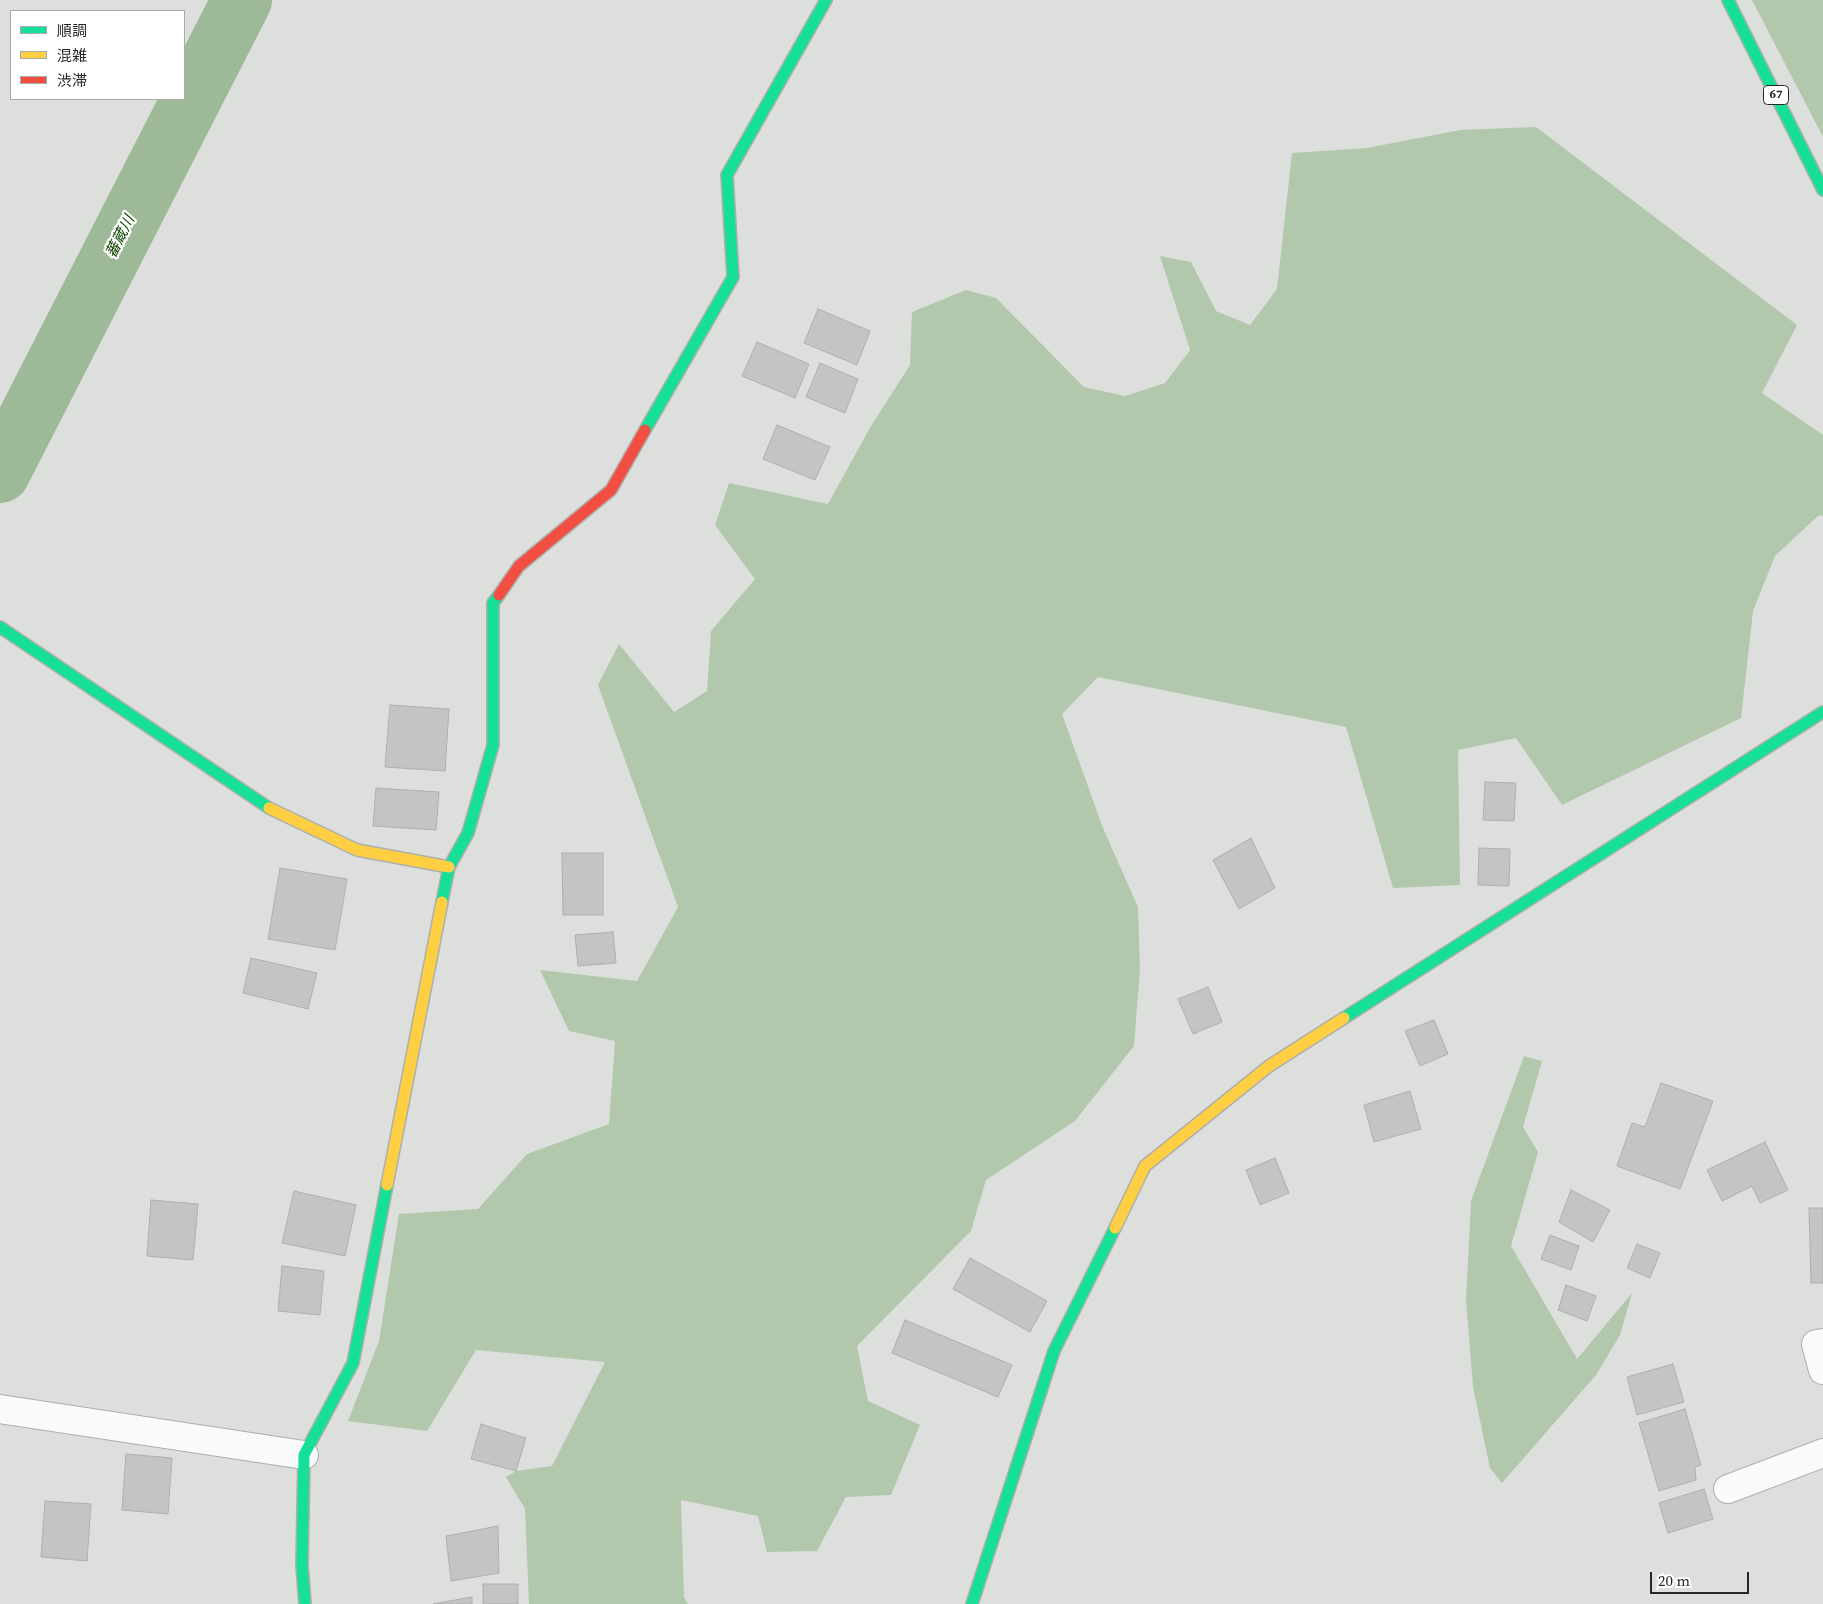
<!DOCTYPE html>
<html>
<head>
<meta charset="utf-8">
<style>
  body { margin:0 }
  #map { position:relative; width:1823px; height:1604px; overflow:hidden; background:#dddfdc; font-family:"Source Serif 4","Noto Sans JP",serif }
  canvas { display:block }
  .legend { position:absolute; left:10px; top:10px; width:175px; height:90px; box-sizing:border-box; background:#fff; border:1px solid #a8a9a8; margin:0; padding:6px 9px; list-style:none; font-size:15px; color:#262826 }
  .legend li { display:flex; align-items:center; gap:10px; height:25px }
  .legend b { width:25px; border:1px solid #a8a9a8 }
  .scale { position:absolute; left:1650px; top:1572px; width:99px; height:22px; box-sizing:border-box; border:2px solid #262826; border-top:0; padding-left:6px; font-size:15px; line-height:18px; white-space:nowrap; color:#262826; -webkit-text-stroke:4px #fff; paint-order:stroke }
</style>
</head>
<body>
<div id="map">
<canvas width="1823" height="1604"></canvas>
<ul class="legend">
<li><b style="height:6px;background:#16e098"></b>順調</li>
<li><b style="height:6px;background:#ffcf43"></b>混雑</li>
<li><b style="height:6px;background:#f24e42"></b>渋滞</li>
</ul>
<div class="scale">20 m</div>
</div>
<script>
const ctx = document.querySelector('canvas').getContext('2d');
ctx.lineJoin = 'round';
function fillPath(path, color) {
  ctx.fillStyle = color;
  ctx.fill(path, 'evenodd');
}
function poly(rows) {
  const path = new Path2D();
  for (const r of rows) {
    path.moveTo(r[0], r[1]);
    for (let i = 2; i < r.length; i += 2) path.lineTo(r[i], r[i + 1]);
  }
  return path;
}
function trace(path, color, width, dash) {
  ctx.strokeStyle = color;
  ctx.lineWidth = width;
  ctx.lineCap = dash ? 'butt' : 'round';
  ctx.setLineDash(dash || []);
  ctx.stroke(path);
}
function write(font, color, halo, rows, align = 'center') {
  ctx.font = font + ' "Source Serif 4","Noto Sans JP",serif';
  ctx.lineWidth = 4.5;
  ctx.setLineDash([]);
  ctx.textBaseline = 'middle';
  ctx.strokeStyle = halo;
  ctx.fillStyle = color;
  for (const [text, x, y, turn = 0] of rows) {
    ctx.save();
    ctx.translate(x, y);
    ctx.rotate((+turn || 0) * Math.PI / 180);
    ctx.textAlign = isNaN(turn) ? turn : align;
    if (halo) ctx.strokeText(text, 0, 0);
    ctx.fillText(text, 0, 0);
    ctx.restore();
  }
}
const forest = poly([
  [1752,0,1823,0,1823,137],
  [1536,127,1797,325,1762,393,1823,435,1823,516,1819,515,1775,556,1753,611,1741,718,1562,805,1516,738,1458,750,1460,885,1393,888,1346,727,1098,677,1062,714,1103,828,1138,907,1140,969,1134,1046,1075,1121,986,1180,971,1231,857,1346,868,1401,920,1425,891,1495,846,1497,817,1551,767,1552,758,1516,681,1500,684,1597,688,1604,529,1604,525,1509,506,1477,516,1471,552,1466,605,1362,476,1350,427,1431,348,1421,379,1341,399,1214,478,1209,527,1154,609,1124,615,1041,569,1031,540,970,637,981,678,907,598,685,619,644,674,712,707,691,711,631,755,579,715,525,729,483,828,504,871,426,910,365,912,312,966,290,996,298,1084,387,1125,396,1165,383,1190,350,1160,256,1191,262,1216,311,1250,325,1277,289,1292,153,1367,148,1460,130],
  [1524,1056,1542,1061,1523,1127,1538,1152,1511,1246,1577,1359,1632,1293,1620,1335,1596,1375,1502,1483,1490,1468,1473,1387,1466,1300,1471,1201]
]);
const river = poly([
  [0,473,242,0]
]);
const building = poly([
  [818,309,870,331,857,365,804,343,818,309],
  [757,342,809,364,795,398,742,376,757,342],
  [820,363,858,379,845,413,806,397,820,363],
  [777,425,830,447,815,480,763,459,777,425],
  [390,705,449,709,445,771,385,767,390,705],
  [1485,782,1516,783,1514,821,1483,820,1485,782],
  [376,788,439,792,436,830,373,826,376,788],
  [1251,838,1275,888,1239,909,1213,860,1251,838],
  [1479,848,1510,849,1509,886,1478,885,1479,848],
  [562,853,603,853,603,915,563,915,562,853],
  [280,868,347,879,335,950,268,939,280,868],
  [613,932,616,963,578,966,575,935,613,932],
  [251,958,317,973,308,1009,243,993,251,958],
  [1208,987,1222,1022,1193,1034,1178,999,1208,987],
  [1434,1020,1448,1054,1420,1066,1405,1031,1434,1020],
  [1661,1083,1713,1101,1680,1189,1617,1166,1632,1123,1645,1127,1661,1083],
  [1410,1091,1421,1129,1374,1142,1364,1105,1410,1091],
  [1765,1142,1788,1190,1760,1203,1752,1186,1722,1201,1707,1170,1765,1142],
  [1275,1158,1289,1193,1260,1205,1246,1170,1275,1158],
  [1571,1190,1610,1210,1593,1242,1559,1222,1571,1190],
  [294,1191,356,1205,345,1256,282,1243,294,1191],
  [151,1200,198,1204,193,1260,147,1256,151,1200],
  [1809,1208,1823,1208,1823,1283,1811,1283,1809,1208],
  [1550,1235,1579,1246,1571,1270,1541,1259,1550,1235],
  [1637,1244,1660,1253,1650,1278,1627,1268,1637,1244],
  [970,1258,1047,1301,1030,1332,953,1289,970,1258],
  [282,1266,324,1271,320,1315,278,1311,282,1266],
  [1566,1285,1596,1296,1587,1321,1558,1310,1566,1285],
  [905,1320,1012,1365,998,1397,892,1353,905,1320],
  [1673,1364,1684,1402,1637,1415,1627,1377,1673,1364],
  [1685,1409,1701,1465,1695,1467,1696,1480,1659,1491,1639,1423,1685,1409],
  [481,1424,526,1438,516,1471,471,1459,481,1424],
  [126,1454,172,1458,168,1514,122,1510,126,1454],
  [1704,1489,1713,1519,1668,1533,1659,1503,1704,1489],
  [45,1501,91,1504,87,1561,41,1557,45,1501],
  [498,1526,499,1573,451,1581,446,1536,498,1526],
  [483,1584,518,1584,518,1604,483,1604,483,1584],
  [472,1597,472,1604,433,1604,472,1597]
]);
const street = poly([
  [1823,1343,1816,1344,1823,1370],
  [0,1409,304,1455],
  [1728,1489,1823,1453]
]);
const fast = poly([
  [1728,0,1823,190],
  [645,430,733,277,727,175,826,0],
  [0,627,269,808],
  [442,902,449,867,468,833,493,745,493,603,499,595],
  [1344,1018,1823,712],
  [305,1604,302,1565,304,1455,353,1363,387,1185],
  [972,1604,1054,1351,1115,1228]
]);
const slow = poly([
  [269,808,357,850,449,867],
  [387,1185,442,902],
  [1115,1228,1145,1166,1269,1066,1344,1018]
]);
const jam = poly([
  [499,595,519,566,611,490,645,430]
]);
const shields = [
  [1776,95,25]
];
const shieldNames = [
  ["67",1776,95]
];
const waterNames = [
  ["蕃蔵川",121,237,-63]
];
fillPath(forest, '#b2c8ac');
trace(river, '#9eb997', 60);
fillPath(building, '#c3c5c2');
trace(building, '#aeb0ae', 1);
trace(street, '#adafad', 30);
trace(fast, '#adafad', 14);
trace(slow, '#adafad', 14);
trace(jam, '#adafad', 14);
trace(street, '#fafafa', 28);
trace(fast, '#16e098', 11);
trace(slow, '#ffcf43', 11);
trace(jam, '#f24e42', 11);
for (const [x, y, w] of shields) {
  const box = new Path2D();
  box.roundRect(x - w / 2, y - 9.5, w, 19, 4);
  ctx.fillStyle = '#fff';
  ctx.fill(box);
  trace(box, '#262826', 1);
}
write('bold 12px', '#262826', null, shieldNames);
write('italic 15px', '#114500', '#fff', waterNames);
</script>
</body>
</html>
